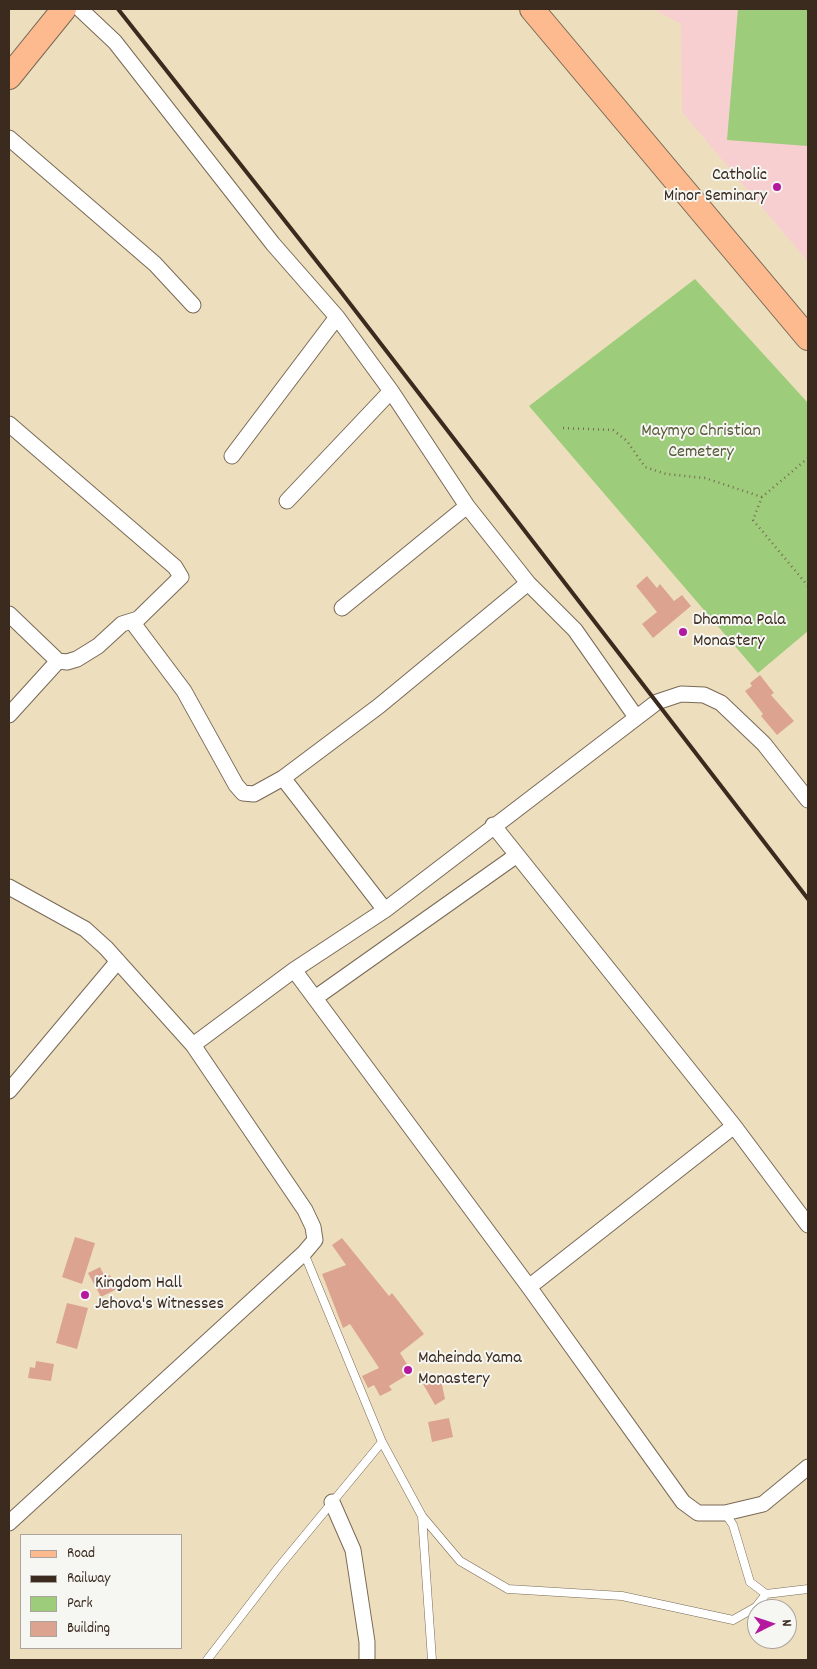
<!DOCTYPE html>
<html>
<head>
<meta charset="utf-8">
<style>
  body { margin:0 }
  #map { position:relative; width:817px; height:1669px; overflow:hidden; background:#eddfbe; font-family:Dekko,sans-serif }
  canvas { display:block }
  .frame { position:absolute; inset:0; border:10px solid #3b2a1e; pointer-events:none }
  .legend { position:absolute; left:20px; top:1534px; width:162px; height:115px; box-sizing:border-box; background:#f6f6f2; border:1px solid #aba49d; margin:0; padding:6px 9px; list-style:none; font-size:15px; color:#3b2a1e }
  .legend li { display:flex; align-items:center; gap:10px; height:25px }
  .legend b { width:25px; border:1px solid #aba49d }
  .north { position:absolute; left:747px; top:1599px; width:50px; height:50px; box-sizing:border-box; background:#f6f6f2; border:1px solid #aba49d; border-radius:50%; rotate:86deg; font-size:14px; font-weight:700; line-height:20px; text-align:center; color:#3b2a1e }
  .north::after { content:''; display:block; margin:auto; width:18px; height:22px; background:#b5179e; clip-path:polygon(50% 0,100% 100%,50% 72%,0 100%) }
</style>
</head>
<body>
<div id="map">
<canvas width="817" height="1669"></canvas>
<div class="frame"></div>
<ul class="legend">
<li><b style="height:6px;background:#fcba8e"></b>Road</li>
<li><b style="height:6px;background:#3b2a1e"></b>Railway</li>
<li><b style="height:14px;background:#9dcc7b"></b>Park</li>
<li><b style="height:14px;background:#dca490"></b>Building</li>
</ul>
<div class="north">N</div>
</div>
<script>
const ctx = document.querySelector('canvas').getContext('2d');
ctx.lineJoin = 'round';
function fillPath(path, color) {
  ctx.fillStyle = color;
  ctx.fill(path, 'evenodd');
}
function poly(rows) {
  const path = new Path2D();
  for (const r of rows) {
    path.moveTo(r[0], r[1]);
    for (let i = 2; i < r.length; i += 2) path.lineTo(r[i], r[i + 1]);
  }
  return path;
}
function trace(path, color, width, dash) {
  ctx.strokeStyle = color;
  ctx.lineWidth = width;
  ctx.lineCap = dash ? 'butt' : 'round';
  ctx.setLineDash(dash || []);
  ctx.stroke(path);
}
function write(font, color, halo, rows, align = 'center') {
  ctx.font = font + ' Dekko,sans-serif';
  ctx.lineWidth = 4;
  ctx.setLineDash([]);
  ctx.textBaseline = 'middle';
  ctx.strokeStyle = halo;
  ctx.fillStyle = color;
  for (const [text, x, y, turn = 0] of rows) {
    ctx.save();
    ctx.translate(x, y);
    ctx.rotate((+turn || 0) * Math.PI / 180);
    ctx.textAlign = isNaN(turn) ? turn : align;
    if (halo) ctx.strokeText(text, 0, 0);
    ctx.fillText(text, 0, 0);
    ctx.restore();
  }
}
const built = poly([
  [653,9,808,9,808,262,682,112,681,24]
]);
const green = poly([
  [738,9,808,9,808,146,727,140],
  [695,279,808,403,808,631,758,673,529,406]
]);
const building = poly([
  [647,576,657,588,660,584,674,601,682,595,691,606,653,638,642,624,657,612,636,586],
  [760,675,774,693,771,695,794,721,777,735,761,716,763,714,745,691,752,686,750,683],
  [75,1237,95,1243,82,1284,62,1277],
  [342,1238,389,1296,392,1293,424,1334,400,1353,412,1372,389,1386,392,1390,380,1396,374,1385,368,1388,362,1376,379,1368,350,1324,343,1328,322,1274,346,1265,332,1245],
  [100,1267,105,1277,110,1275,117,1289,101,1297,88,1273],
  [67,1303,88,1308,77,1349,56,1343],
  [36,1361,54,1364,51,1381,28,1378,30,1367,35,1368],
  [440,1375,445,1399,435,1405,423,1384],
  [449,1418,453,1437,432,1442,428,1422]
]);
const path = poly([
  [563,428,613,430,627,441,645,467,666,474,705,478,762,497],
  [808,458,762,497,753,520,808,586]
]);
const service = poly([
  [304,1253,382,1442,422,1516,460,1561,508,1589,622,1596,733,1620,756,1607,766,1594,808,1589],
  [725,1513,733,1525,750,1582,766,1594],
  [422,1516,432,1660],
  [207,1660,278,1568,382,1442]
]);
const minor = poly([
  [80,9,115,42,273,244,337,317,391,391,467,506,528,583,575,630,636,717],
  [9,138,155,264,193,305],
  [9,424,175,567,181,577,138,619,122,624,98,646,77,659,67,662,58,661,9,715],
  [232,456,337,317],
  [287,501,391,391],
  [342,608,467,506],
  [9,614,58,661],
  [133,623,184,691,236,785,243,793,254,794,283,778,379,706,528,583],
  [283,778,385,910],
  [493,825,734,1126,808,1225],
  [9,887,85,929,106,948,193,1045,305,1210,313,1227,315,1240,304,1253,9,1523],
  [294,970,529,1287,683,1502,698,1513,725,1513,763,1504,808,1467],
  [315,998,517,855],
  [193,1045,294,970,385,910,657,702,681,694,704,695,721,703,764,744,808,800],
  [9,1091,118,961],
  [529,1287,734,1126],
  [332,1502,353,1550,367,1642,367,1660]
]);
const primary = poly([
  [532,9,808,338],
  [9,77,64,9]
]);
const rail = poly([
  [118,9,341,292,808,899]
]);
const markers = [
  [777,187,5,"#b5179e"],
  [683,632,5,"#b5179e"],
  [85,1295,5,"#b5179e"],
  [408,1370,5,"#b5179e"]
];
const poiNames = [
  ["Catholic",767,177,"right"],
  ["Minor Seminary",767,198,"right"],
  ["Dhamma Pala",693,622],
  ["Monastery",693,643],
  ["Kingdom Hall",95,1285],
  ["Jehova's Witnesses",95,1306],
  ["Maheinda Yama",418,1360],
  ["Monastery",418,1381]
];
const parkNames = [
  ["Maymyo Christian",701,433],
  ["Cemetery",701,454]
];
fillPath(built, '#f7cfd1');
fillPath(green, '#9dcc7b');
fillPath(building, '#dca490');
trace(service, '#796956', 9);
trace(minor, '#796956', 17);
trace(primary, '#796956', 26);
trace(path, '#796956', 2.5, [1, 4]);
trace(service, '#fff', 8);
trace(minor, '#fff', 15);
trace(primary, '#fcba8e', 24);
trace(rail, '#3b2a1e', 4);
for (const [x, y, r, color] of markers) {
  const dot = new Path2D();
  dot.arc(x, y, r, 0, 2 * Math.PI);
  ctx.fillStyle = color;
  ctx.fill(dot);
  trace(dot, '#f6f6f2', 2);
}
write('18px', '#3b2a1e', '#f6f6f2', poiNames, 'left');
write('18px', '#585b3a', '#f6f6f2', parkNames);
</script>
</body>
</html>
